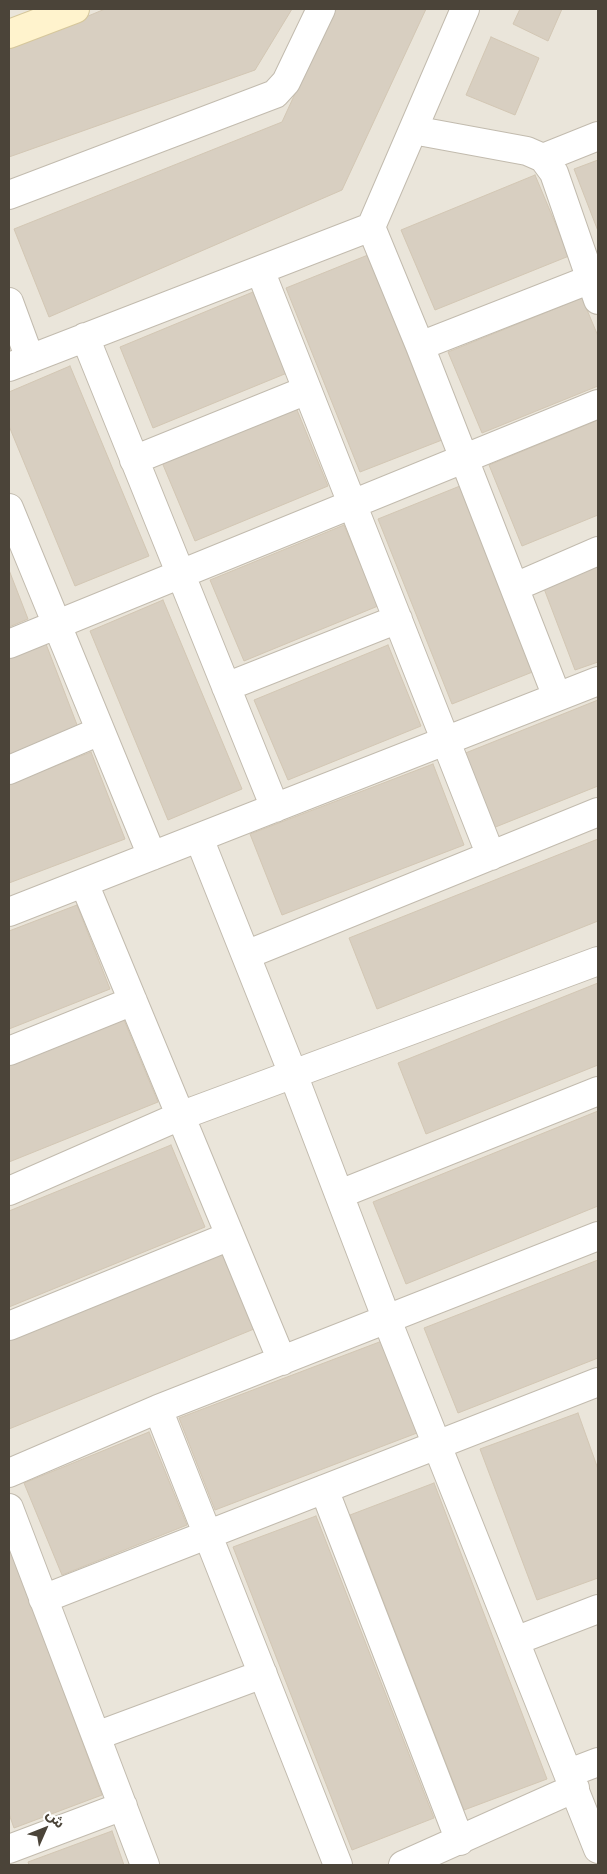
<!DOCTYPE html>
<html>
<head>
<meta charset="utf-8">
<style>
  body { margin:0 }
  #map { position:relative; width:607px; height:1874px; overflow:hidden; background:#f6f3ec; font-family:Montserrat,"Noto Sans Arabic",sans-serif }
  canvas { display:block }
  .frame { position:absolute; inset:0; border:10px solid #4b4439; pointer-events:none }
  .north { position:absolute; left:20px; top:1804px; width:50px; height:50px; -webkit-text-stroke:4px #fff; paint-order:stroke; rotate:46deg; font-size:14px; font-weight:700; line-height:20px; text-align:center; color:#4b4439 }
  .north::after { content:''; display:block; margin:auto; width:18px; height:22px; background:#4b4439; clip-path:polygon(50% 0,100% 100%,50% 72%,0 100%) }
</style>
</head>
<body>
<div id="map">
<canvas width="607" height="1874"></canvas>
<div class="frame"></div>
<div class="north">ش</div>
</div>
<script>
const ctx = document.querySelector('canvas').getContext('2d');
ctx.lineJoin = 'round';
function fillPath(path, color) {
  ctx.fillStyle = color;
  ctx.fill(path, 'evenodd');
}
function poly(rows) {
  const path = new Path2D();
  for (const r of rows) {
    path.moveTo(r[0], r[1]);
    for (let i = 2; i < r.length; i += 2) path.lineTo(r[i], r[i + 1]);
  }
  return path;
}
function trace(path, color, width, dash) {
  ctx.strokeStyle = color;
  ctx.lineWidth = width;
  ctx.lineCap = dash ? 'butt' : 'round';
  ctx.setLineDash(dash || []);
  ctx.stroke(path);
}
const residential = poly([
  [9,9,598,9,598,1865,9,1865]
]);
const building = poly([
  [105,9,292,9,255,70,9,157,9,49,105,9],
  [334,9,426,9,342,190,49,317,14,229,282,122,334,9],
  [520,9,562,9,548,41,513,24,520,9],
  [491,37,539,58,515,115,466,95,491,37],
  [598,160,598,231,574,169,598,160],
  [535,175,569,256,435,310,401,230,535,175],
  [368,255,442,440,360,472,286,288,368,255],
  [253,292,287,373,153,428,120,347,253,292],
  [582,298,598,336,598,386,482,433,448,352,582,298],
  [70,366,149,556,75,586,9,426,9,392,70,366],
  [295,405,328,486,195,541,161,460,295,405],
  [598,420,598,515,522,546,489,465,598,420],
  [460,486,535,671,452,704,378,519,460,486],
  [344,525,378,606,244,661,210,580,344,525],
  [598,566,598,662,575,670,543,586,598,566],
  [9,570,28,619,9,627,9,570],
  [163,600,242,789,168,820,90,631,163,600],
  [46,644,79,730,9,757,9,658,46,644],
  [388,645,421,726,288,780,254,700,388,645],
  [598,700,598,786,493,828,463,754,598,700],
  [91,752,125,839,9,883,9,784,91,752],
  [433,764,464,845,282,915,250,834,433,764],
  [598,839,598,921,377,1009,349,938,598,839],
  [77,905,110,989,9,1029,9,931,77,905],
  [598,983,598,1065,426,1134,398,1063,598,983],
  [122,1015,158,1102,9,1162,9,1062,122,1015],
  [598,1111,598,1206,406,1284,373,1202,598,1111],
  [171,1145,205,1227,9,1307,9,1211,171,1145],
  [222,1253,254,1329,9,1429,9,1340,222,1253],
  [598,1260,598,1358,458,1413,424,1328,598,1260],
  [382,1341,417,1433,215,1510,179,1418,382,1341],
  [578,1413,598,1469,598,1578,537,1600,480,1449,578,1413],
  [149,1432,187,1525,62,1575,24,1483,149,1432],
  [434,1483,547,1779,464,1810,350,1515,434,1483],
  [316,1516,434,1818,352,1850,233,1547,316,1516],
  [9,1544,102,1795,14,1828,9,1814,9,1544],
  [112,1831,124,1865,29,1865,28,1862,112,1831]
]);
const street = poly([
  [413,130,527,151,543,158,554,173,598,300],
  [543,158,598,136],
  [9,195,275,94,286,82,321,9],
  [371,227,420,346,557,697],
  [260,270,491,856],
  [9,302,30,359],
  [85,337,275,808],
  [420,346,591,279],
  [9,367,371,227,465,9],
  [134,460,307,390],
  [9,508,152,856],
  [515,587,598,551],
  [9,644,598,404],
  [226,687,398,619],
  [9,770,100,731],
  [199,838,293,1074,387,1320,598,1849],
  [84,883,282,1361],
  [9,912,598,681],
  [246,955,598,812],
  [9,1051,133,1001],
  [9,1191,180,1116,598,961],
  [340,1194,598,1091],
  [9,1326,230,1236],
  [158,1409,338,1865],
  [9,1473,158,1409,598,1236],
  [324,1489,460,1841],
  [9,1508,145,1865],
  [43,1599,598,1382],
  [515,1641,598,1609],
  [96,1736,263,1674],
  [569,1773,598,1762],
  [9,1849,123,1806],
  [403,1865,575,1788]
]);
const secondary = poly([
  [9,34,75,9]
]);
fillPath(residential, '#eae5da');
fillPath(building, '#d8cfc1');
trace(building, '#d3c7b4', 1);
trace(street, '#c2bbae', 30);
trace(secondary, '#d6c79b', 30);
trace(street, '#fff', 28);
trace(secondary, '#fff3cd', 28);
</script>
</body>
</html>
